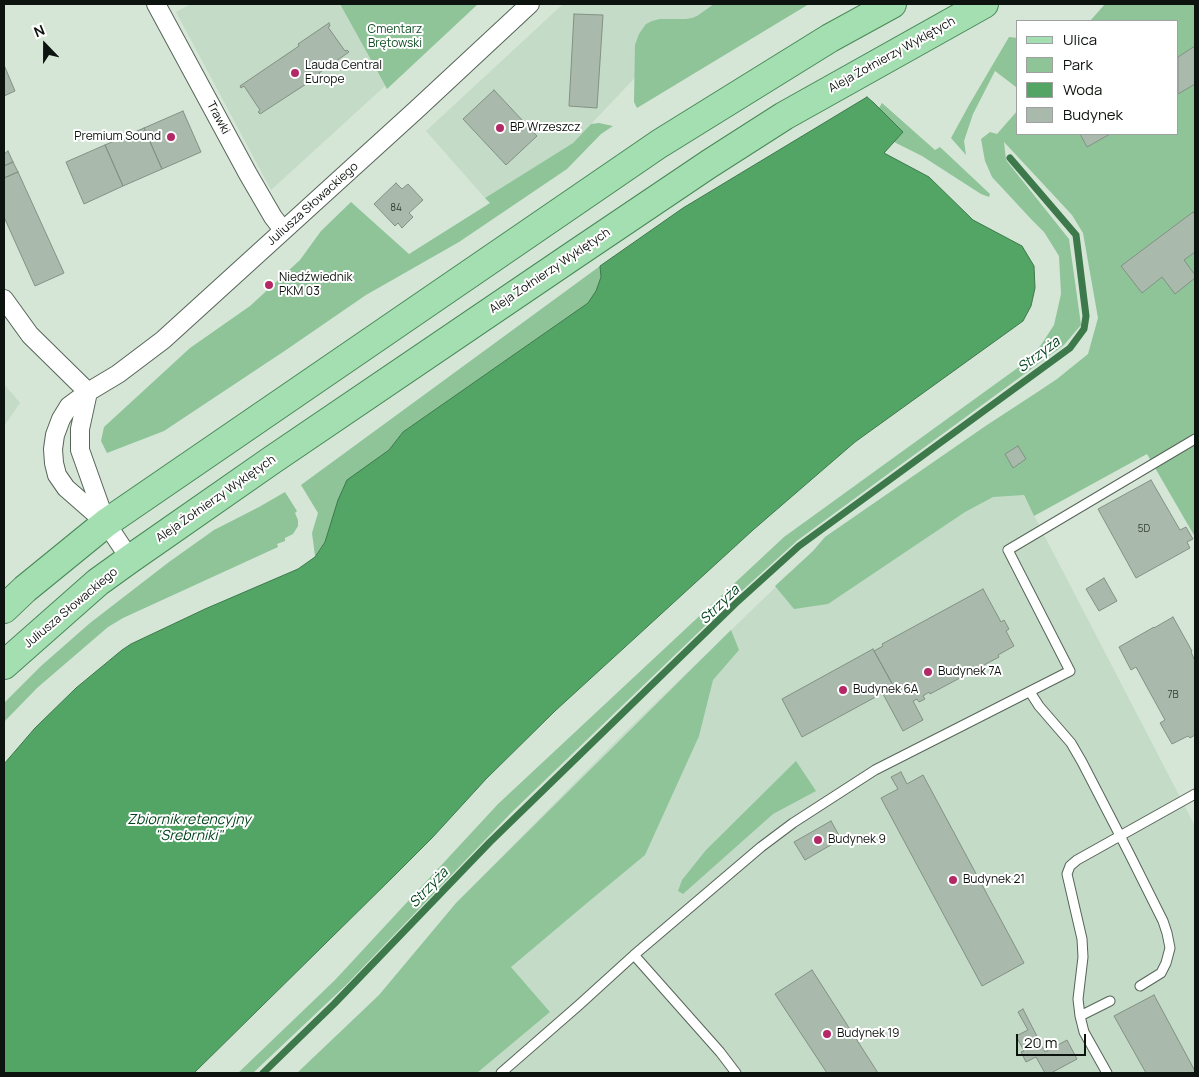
<!DOCTYPE html>
<html>
<head>
<meta charset="utf-8">
<style>
  body { margin:0 }
  #map { position:relative; width:1199px; height:1077px; overflow:hidden; background:#d5e6d7; font-family:Manrope,sans-serif }
  canvas { display:block }
  .frame { position:absolute; inset:0; border:5px solid #0d130e; pointer-events:none }
  .legend { position:absolute; left:1016px; top:20px; width:162px; height:115px; box-sizing:border-box; background:#fff; border:1px solid #9ea19f; margin:0; padding:6px 9px; list-style:none; font-size:15px; color:#0d130e }
  .legend li { display:flex; align-items:center; gap:10px; height:25px }
  .legend b { width:25px; border:1px solid #9ea19f }
  .north { position:absolute; left:20px; top:20px; width:50px; height:50px; -webkit-text-stroke:4px #fff; paint-order:stroke; rotate:338deg; font-size:14px; font-weight:700; line-height:20px; text-align:center; color:#0d130e }
  .north::after { content:''; display:block; margin:auto; width:18px; height:22px; background:#0d130e; clip-path:polygon(50% 0,100% 100%,50% 72%,0 100%) }
  .scale { position:absolute; left:1016px; top:1034px; width:70px; height:22px; box-sizing:border-box; border:2px solid #0d130e; border-top:0; padding-left:6px; font-size:15px; line-height:18px; white-space:nowrap; color:#0d130e; -webkit-text-stroke:4px #fff; paint-order:stroke }
</style>
</head>
<body>
<div id="map">
<canvas width="1199" height="1077"></canvas>
<div class="frame"></div>
<ul class="legend">
<li><b style="height:6px;background:#a4dfb1"></b>Ulica</li>
<li><b style="height:14px;background:#8ec497"></b>Park</li>
<li><b style="height:14px;background:#52a565"></b>Woda</li>
<li><b style="height:14px;background:#a9baac"></b>Budynek</li>
</ul>
<div class="north">N</div>
<div class="scale">20 m</div>
</div>
<script>
const ctx = document.querySelector('canvas').getContext('2d');
ctx.lineJoin = 'round';
function fillPath(path, color) {
  ctx.fillStyle = color;
  ctx.fill(path, 'evenodd');
}
function poly(rows) {
  const path = new Path2D();
  for (const r of rows) {
    path.moveTo(r[0], r[1]);
    for (let i = 2; i < r.length; i += 2) path.lineTo(r[i], r[i + 1]);
  }
  return path;
}
function trace(path, color, width, dash) {
  ctx.strokeStyle = color;
  ctx.lineWidth = width;
  ctx.lineCap = dash ? 'butt' : 'round';
  ctx.setLineDash(dash || []);
  ctx.stroke(path);
}
function write(font, color, halo, rows, align = 'center') {
  ctx.font = font + ' Manrope,sans-serif';
  ctx.lineWidth = 4;
  ctx.setLineDash([]);
  ctx.textBaseline = 'middle';
  ctx.strokeStyle = halo;
  ctx.fillStyle = color;
  for (const [text, x, y, turn = 0] of rows) {
    ctx.save();
    ctx.translate(x, y);
    ctx.rotate((+turn || 0) * Math.PI / 180);
    ctx.textAlign = isNaN(turn) ? turn : align;
    if (halo) ctx.strokeText(text, 0, 0);
    ctx.fillText(text, 0, 0);
    ctx.restore();
  }
}
const built = poly([
  [191,4,340,4,385,86,271,190,176,12],
  [563,4,723,4,664,47,573,143,485,198,426,131],
  [4,384,20,403,4,426],
  [987,425,1195,826,1195,1073,477,1073,550,1012,456,903,617,740,813,551,825,537]
]);
const green = poly([
  [340,4,478,4,387,89],
  [714,4,778,5,809,4,637,108,634,102,635,45,639,34,646,24,652,21,660,19,686,19,692,18,697,16],
  [1105,4,1195,4,1195,537,1147,454,1034,516,1024,495,993,497,965,512,828,604,794,609,775,586,813,551,825,537,987,425,1036,393,1057,379,1088,354,1098,318,1083,233,1072,215,1004,142,1006,160,1069,239,1081,325,1064,345,798,540,734,598,511,813,346,985,253,1073,238,1073,335,980,498,804,784,537,1023,364,1041,345,1054,325,1061,294,1059,256,1044,232,1031,219,992,177,985,161,981,139,990,132,997,134,1018,110,1018,134,1178,134,1178,21,1090,21],
  [1009,37,1018,38,1018,84,1016,87,995,71,973,114,964,141,966,155,951,138,969,105],
  [882,103,935,150,940,147,990,194,989,197,981,194,922,156,894,142,902,132,879,108],
  [599,123,613,126,601,134,567,169,459,242,366,295,286,350,164,431,107,453,101,441,104,427,190,348,250,306,300,260,321,231,351,202,409,254,490,203,485,198,573,143,591,124],
  [600,266,601,277,596,291,588,303,403,432,389,450,370,464,332,523,325,542,315,556,312,533,318,513,301,485],
  [285,492,297,511,295,513,298,520,298,526,293,534,285,538,285,541,277,544,278,547,123,618,108,627,37,688,4,722,4,703,41,666,90,623,169,562,214,530,259,507],
  [731,630,739,650,713,680,699,736,645,855,587,903,511,967,550,1012,477,1073,297,1073,379,995,456,903],
  [796,761,816,791,773,814,683,894,678,891,682,880,706,850]
]);
const water = poly([
  [867,97,874,103,903,132,884,153,929,177,973,220,1022,246,1034,266,1035,288,1031,306,1023,321,855,442,753,530,555,711,486,779,432,838,396,874,194,1073,4,1073,4,764,35,728,76,688,122,650,131,644,205,609,298,569,315,557,325,542,338,500,347,480,389,450,403,432,588,303,596,291,601,277,600,266,683,208,867,97]
]);
const stream = poly([
  [263,1073,334,1004,490,842,736,603,799,546,1070,348,1084,329,1086,316,1076,235,1010,158]
]);
const building = poly([
  [574,14,603,15,597,108,569,106,574,14],
  [329,23,330,26,328,27,345,51,347,50,349,52,319,73,320,75,260,114,258,112,260,110,244,86,241,88,240,86,299,46,298,44,329,23],
  [1195,46,1195,84,1178,94,1178,57,1195,46],
  [4,65,15,91,4,96,4,65],
  [494,90,537,136,506,165,463,119,494,90],
  [183,111,201,152,162,169,144,128,183,111],
  [144,128,162,169,123,186,105,145,144,128],
  [1080,134,1110,134,1087,147,1080,134],
  [105,145,123,186,84,204,66,162,105,145],
  [8,151,13,162,4,166,4,154,8,151],
  [13,162,18,172,4,178,4,166,13,162],
  [18,172,64,273,35,286,4,217,4,178,18,172],
  [396,183,402,189,408,184,423,200,409,213,413,217,402,228,398,223,395,226,374,204,396,183],
  [1193,212,1195,215,1195,252,1184,260,1195,275,1195,278,1175,294,1162,277,1142,293,1121,266,1193,212],
  [1018,446,1026,459,1013,468,1005,454,1018,446],
  [1151,480,1180,530,1186,527,1193,539,1187,542,1190,548,1136,578,1098,509,1151,480],
  [1104,578,1117,601,1099,611,1086,589,1104,578],
  [983,589,1001,622,1004,620,1009,629,1006,631,1014,646,998,655,999,657,930,694,929,692,923,696,925,699,919,702,917,699,913,701,923,720,903,731,883,694,894,687,874,651,883,646,882,644,983,589],
  [1173,617,1192,651,1191,652,1195,661,1195,735,1190,738,1188,736,1172,744,1160,723,1165,720,1136,667,1131,670,1119,647,1154,627,1154,628,1173,617],
  [873,649,894,687,802,737,782,699,873,649],
  [901,772,907,784,923,775,1024,963,982,986,881,798,898,789,891,777,901,772],
  [831,821,841,839,805,860,794,842,831,821],
  [812,970,878,1073,827,1073,775,994,812,970],
  [1154,995,1195,1071,1195,1073,1146,1073,1114,1016,1154,995],
  [1023,1009,1045,1052,1067,1040,1077,1059,1051,1073,1045,1073,1036,1057,1026,1062,1021,1052,1024,1051,1016,1036,1028,1030,1018,1012,1023,1009]
]);
const service = poly([
  [1030,692,1039,706,1071,743,1082,762,1129,853,1163,921,1167,933,1170,948,1166,963,1161,973,1140,986],
  [634,955,720,1052,736,1073],
  [1080,1016,1110,1001],
  [501,1073,579,1005,634,955,761,847,793,823,875,770,1070,671,1008,550,1195,439],
  [1107,1073,1084,1032,1080,1016,1078,999,1083,957,1082,939,1067,874,1070,866,1077,860,1195,794]
]);
const minor = poly([
  [156,4,248,174,273,217,283,230],
  [4,299,30,335,88,392],
  [88,392,80,429,80,450,106,523,130,559],
  [106,523,66,488,57,475,54,463,53,449,55,435,61,419,69,406,88,392,118,374,163,340,416,110,530,4]
]);
const primary = poly([
  [4,609,25,589,106,523,659,144,830,38,892,4],
  [4,665,98,582,130,559,272,460,571,257,709,164,784,116,984,4]
]);
const markers = [
  [295,73,5,"#b32865"],
  [500,128,5,"#b32865"],
  [171,137,5,"#b32865"],
  [269,285,5,"#b32865"],
  [928,672,5,"#b32865"],
  [843,690,5,"#b32865"],
  [818,840,5,"#b32865"],
  [953,880,5,"#b32865"],
  [827,1034,5,"#b32865"]
];
const numberNames = [
  ["84",396,208],
  ["5D",1144,529],
  ["7B",1173,695]
];
const parkNames = [
  ["Cmentarz",395,30],
  ["Brętowski",395,44]
];
const streetNames = [
  ["Aleja Żołnierzy Wyklętych",892,55,-29],
  ["Trawki",218,118,62],
  ["Juliusza Słowackiego",313,204,-42],
  ["Aleja Żołnierzy Wyklętych",550,271,-34],
  ["Aleja Żołnierzy Wyklętych",216,499,-35],
  ["Juliusza Słowackiego",71,608,-40]
];
const poiNames = [
  ["Lauda Central",305,66],
  ["Europe",305,80],
  ["BP Wrzeszcz",510,128],
  ["Premium Sound",161,137,"right"],
  ["Niedźwiednik",279,278],
  ["PKM 03",279,292],
  ["Budynek 7A",938,672],
  ["Budynek 6A",853,690],
  ["Budynek 9",828,840],
  ["Budynek 21",963,880],
  ["Budynek 19",837,1034]
];
const waterNames = [
  ["Strzyża",1039,355,-37],
  ["Strzyża",720,605,-44],
  ["Zbiornik retencyjny",189,820],
  ["\"Srebrniki\"",189,836],
  ["Strzyża",429,888,-46]
];
fillPath(built, '#c4dbc7');
fillPath(green, '#8ec497');
fillPath(water, '#52a565');
trace(water, '#3d794b', 1);
trace(stream, '#3d794b', 7);
fillPath(building, '#a9baac');
trace(building, '#829284', 1);
trace(service, '#566558', 11);
trace(minor, '#566558', 20);
trace(primary, '#488956', 30);
trace(service, '#fff', 9);
trace(minor, '#fff', 18);
trace(primary, '#a4dfb1', 28);
for (const [x, y, r, color] of markers) {
  const dot = new Path2D();
  dot.arc(x, y, r, 0, 2 * Math.PI);
  ctx.fillStyle = color;
  ctx.fill(dot);
  trace(dot, '#fff', 2);
}
write('10px', '#343d36', null, numberNames);
write('12px', '#155127', '#fff', parkNames);
write('12px', '#0d130e', '#fff', streetNames);
write('12px', '#0d130e', '#fff', poiNames, 'left');
write('italic 14px', '#01431a', '#fff', waterNames);
</script>
</body>
</html>
